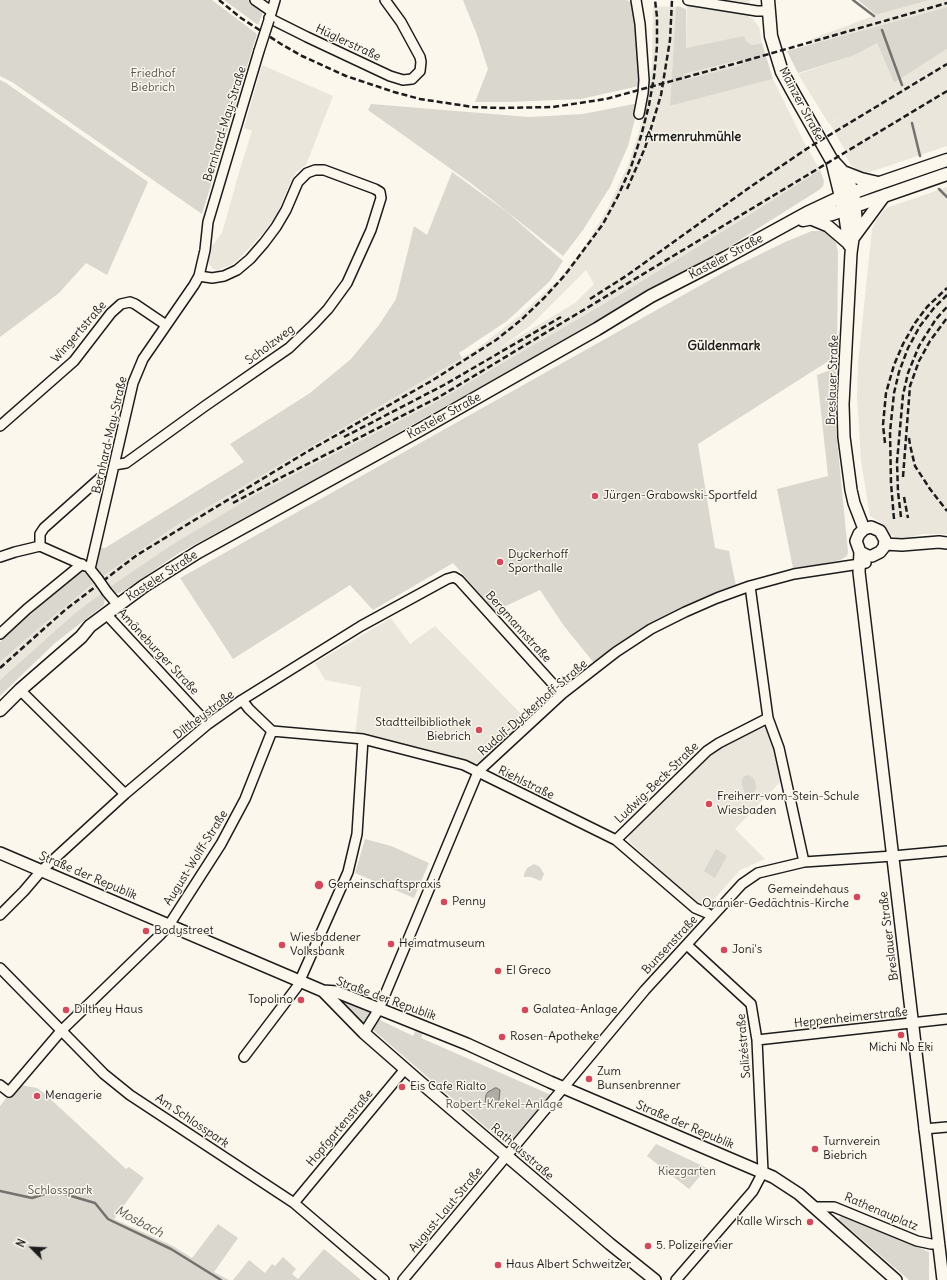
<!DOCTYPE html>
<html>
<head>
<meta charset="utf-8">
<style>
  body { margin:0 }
  #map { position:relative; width:947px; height:1280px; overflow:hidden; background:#fbf7ec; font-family:Delius,sans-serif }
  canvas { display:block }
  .north { position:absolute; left:12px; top:1228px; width:40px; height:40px; -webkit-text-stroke:3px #fbf7ec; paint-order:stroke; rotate:294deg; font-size:11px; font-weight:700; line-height:16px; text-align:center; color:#1c1c1c }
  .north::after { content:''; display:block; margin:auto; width:14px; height:18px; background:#1c1c1c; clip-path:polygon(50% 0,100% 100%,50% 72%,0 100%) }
</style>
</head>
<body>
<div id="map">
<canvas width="947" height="1280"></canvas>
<div class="north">N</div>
</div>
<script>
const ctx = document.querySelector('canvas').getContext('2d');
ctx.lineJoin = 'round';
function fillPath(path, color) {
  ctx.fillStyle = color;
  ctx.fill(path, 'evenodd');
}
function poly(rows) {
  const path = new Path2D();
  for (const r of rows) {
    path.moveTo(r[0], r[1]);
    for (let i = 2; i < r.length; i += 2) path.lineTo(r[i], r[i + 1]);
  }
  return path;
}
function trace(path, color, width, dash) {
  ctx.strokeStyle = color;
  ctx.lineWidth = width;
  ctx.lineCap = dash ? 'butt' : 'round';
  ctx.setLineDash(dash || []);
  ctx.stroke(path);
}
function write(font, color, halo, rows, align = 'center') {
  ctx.font = font + ' Delius,sans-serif';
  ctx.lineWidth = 3;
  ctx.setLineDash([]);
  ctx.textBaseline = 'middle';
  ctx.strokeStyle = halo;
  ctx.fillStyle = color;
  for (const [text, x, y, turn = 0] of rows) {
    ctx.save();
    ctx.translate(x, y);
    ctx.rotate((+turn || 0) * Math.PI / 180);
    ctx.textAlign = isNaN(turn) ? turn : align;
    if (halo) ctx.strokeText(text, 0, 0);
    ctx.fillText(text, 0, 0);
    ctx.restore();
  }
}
const built = poly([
  [687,0,752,0,749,1,748,16,753,19,759,27,762,43,752,45,746,41,686,48],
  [929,0,947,0,947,7,812,44,811,39,876,15],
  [653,6,676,7,670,106,773,79,805,144,820,170,749,215,619,295,434,403,256,494,173,544,75,613,0,680,0,662,32,634,95,582,174,527,474,351,519,316,559,279,585,246,607,210,628,165,639,132,647,99,652,64],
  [586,270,594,284,575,303,500,348,530,326],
  [877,43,894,83,947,49,947,146,867,173,859,171,851,165,845,155,847,154,830,124,847,113,829,124,798,74,855,55],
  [740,60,741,65,685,80,683,74],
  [262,65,333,96,306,165,297,171,292,179,277,213,266,230,237,261,231,265,217,270,213,269,208,262,209,250,222,233,240,169,252,131,244,128],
  [947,187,947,534,922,534,904,539,897,538,888,533,883,524,870,516,861,461,857,395,858,364,872,229,877,219,886,208],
  [391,618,410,644,435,626,528,721,478,768,355,736,361,687,325,680,315,663],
  [769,725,783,779,735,829,765,859,740,870,711,903,707,906,702,906,697,904,632,844,629,841,629,837,634,829,710,753]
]);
const green = poly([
  [0,0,212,0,257,34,202,214,12,82,0,76],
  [224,0,248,0,263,12,258,25],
  [463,0,627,0,633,4,639,39,639,86,581,99,510,102,475,102,488,69,477,35],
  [858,0,929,0,876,15],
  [678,6,686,9,686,48,744,36,746,41,752,45,762,43,773,79,670,106,676,7],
  [740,60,741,65,685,80,684,74],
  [947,7,947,49,894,83,877,43,855,55,798,73,787,51],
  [0,80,6,83,148,182,107,275,86,263,59,293,0,337],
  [639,103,628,146,610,187,583,230,563,256,472,184,368,110,371,104,529,117,583,114],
  [820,170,824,181,823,186,819,190,727,248,645,291,608,314,521,364,285,496,179,553,125,590,119,593,115,593,110,587,173,544,256,494,434,403,619,295,749,215],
  [452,172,507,212,563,261,550,281,507,321,459,353,462,358,174,527,102,577,90,569,95,547,105,548,244,462,230,444,310,393,351,359,379,325,396,299,414,226,427,235],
  [812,231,822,231,830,235,836,243,838,252,837,353,835,357,698,444,715,548,729,551,736,586,721,590,695,603,614,650,594,663,564,626,540,590,495,611,453,563,373,610,350,585,233,659,180,578,726,271,785,242],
  [833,369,835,370,836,372,835,419,848,552,847,556,840,560,823,564,793,568,777,489,828,476,817,375],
  [78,572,83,572,87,574,95,582,32,634,0,662,0,642],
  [102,593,105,598,104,605,55,643,0,696,0,680,75,613],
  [749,775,755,780,756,789,752,796,749,797,745,794,742,785,742,780,744,776],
  [365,839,391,846,429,863,414,898,355,873],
  [716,849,727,856,715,878,704,871],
  [534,864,540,867,544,874,541,881,531,877,524,877,524,874,527,868],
  [333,993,372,1009,363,1025,332,996],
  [375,1020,380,1020,413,1036,416,1030,423,1033,421,1038,551,1095,511,1142,504,1143,372,1029,371,1027],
  [21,1085,37,1088,45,1094,126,1169,129,1167,144,1178,114,1219,173,1246,192,1258,218,1224,238,1238,214,1272,229,1280,0,1280,0,1106,8,1096,10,1097],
  [656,1144,688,1159,707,1168,689,1189,647,1156],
  [843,1215,929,1252,929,1280,909,1280,838,1219],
  [324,1249,361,1280,233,1280,249,1260,265,1273,272,1264,275,1266,283,1257,296,1269,292,1274,298,1279]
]);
const water = poly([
  [495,1088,497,1088,500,1090,499,1100,493,1106,488,1107,485,1104,486,1095,488,1092,495,1088]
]);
const stream = poly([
  [853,0,874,16],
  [882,30,902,85],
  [912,123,920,156],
  [939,189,947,197],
  [0,1191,32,1198,54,1191,95,1203,108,1219,112,1221,171,1249,221,1280]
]);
const minor = poly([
  [255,0,271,11],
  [636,0,640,24,644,80,643,93,639,114],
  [688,0,757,11,768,11],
  [269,18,307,37,390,76,403,80,412,79,420,71,421,62,420,57,401,22,385,0],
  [269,20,275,0],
  [0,426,74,361,111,313,121,304,130,302,135,304,166,325],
  [114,465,126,463,205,406,289,348,314,324,328,309,347,283,371,230,381,198,380,192,375,189,324,170,315,170,307,173,298,182,286,210,276,227,264,243,250,259,237,270,224,276,212,278,199,276],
  [40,546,40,534,44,528,100,478],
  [0,557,15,552,40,546,85,566],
  [98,579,90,569,133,383,143,359,194,285,199,276,205,250,208,222,259,51],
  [750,586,768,718,779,748,804,862],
  [107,592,118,605],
  [107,615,208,724],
  [0,634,27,609,82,564],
  [20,690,125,794],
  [242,700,249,709,272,731,363,739,464,765,616,840,695,908,707,913,712,917],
  [616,840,707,751,719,743,768,718],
  [0,915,24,891,41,871,125,794,208,724,242,700,361,626,447,579,454,577,459,580,562,694],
  [0,968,104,1074,130,1095,294,1203,384,1280],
  [364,1033,379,1009,478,772,483,767,562,694,616,652,651,629,685,612,717,598,750,586,794,574,866,563],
  [757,1040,947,1019],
  [244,1057,297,987,348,872,357,834,363,739],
  [0,1085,9,1092,61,1031,160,935,169,925,221,844,245,799,272,731],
  [924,1129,947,1127],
  [294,1203,405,1069],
  [814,1207,834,1207,917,1241,931,1244,938,1244],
  [403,1280,645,990,742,884,758,873,804,862,893,856,947,851],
  [676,1280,753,1191,763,1172,757,1040,751,1004,687,945]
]);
const tertiary = poly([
  [855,206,856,218,851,253,843,404,844,437,851,490,854,503,864,529],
  [844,210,849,245],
  [811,219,828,226,849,244],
  [854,237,885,195],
  [885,544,902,545,939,542,947,543],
  [860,552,868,556,872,556,880,552,884,547,885,540,880,531,871,527,864,529,859,534,856,541,860,552,859,572,943,1280],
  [0,853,323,991,337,992,467,1044,550,1082,773,1177,799,1194,896,1280],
  [323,991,364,1033,420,1082,610,1244,655,1280]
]);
const secondary = poly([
  [768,0,771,36,782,72,794,94,831,159,843,172,847,179,853,193,855,206],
  [832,160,843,205],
  [843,172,861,179,878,183],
  [803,220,832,214,947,174],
  [0,710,20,690,81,637,90,626,144,586,198,552,416,432,597,329,651,296,725,258,807,213,841,197,871,186,947,160]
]);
const rail = poly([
  [219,0,241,18,281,44,302,56,346,76,394,92,420,99,473,107,500,108,553,107,606,99,741,62,947,3],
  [627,189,645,148,661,95,670,40,672,0],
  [590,299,626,276,753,185,808,148,947,64],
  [344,437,444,385,561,317],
  [909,438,910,445,915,466,930,489,947,511],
  [885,443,883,425,886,393,894,365,903,344,915,323,927,307,947,288],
  [903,477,910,386,919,361,930,341,947,318],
  [904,497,908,518],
  [233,503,276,480,439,397,947,91],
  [901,517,898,492,897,462,903,395,908,373,919,346,936,319,947,307],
  [894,519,891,483,890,432,894,393,899,372,908,348,920,326,934,308,947,295],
  [0,668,65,610,137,555,305,453,433,380,496,340,521,320,544,298,565,275,603,224,618,196,631,167,641,136,649,105,654,77,657,46,657,17,655,0]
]);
const minorBridge = poly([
  [259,51,269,20],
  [98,579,107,592]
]);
const markers = [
  [595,496,4,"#d1495b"],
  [500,562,4,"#d1495b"],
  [479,730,4,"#d1495b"],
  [709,804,4,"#d1495b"],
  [319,885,5,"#d1495b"],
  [857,897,4,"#d1495b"],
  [444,902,4,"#d1495b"],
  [146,931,4,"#d1495b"],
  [391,944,4,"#d1495b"],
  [282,945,4,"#d1495b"],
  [724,950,4,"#d1495b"],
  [498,971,4,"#d1495b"],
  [301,1000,4,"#d1495b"],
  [66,1010,4,"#d1495b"],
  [525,1010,4,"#d1495b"],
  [901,1035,4,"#d1495b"],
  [502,1037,4,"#d1495b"],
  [589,1079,4,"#d1495b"],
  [402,1087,4,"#d1495b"],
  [37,1096,4,"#d1495b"],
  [815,1149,4,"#d1495b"],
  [810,1222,4,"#d1495b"],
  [648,1246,4,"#d1495b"],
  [498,1265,4,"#d1495b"]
];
const streetNames = [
  ["Hüglerstraße",348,43,25],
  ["Mainzer Straße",801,104,62],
  ["Bernhard-May-Straße",225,124,-73],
  ["Kasteler Straße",726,257,-28],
  ["Wingertstraße",79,332,-49],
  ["Scholzweg",270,345,-37],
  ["Breslauer Straße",833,380,-88],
  ["Kasteler Straße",444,416,-29],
  ["Bernhard-May-Straße",110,435,-77],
  ["Kasteler Straße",162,576,-33],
  ["Bergmannstraße",518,627,48],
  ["Amöneburger Straße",158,652,47],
  ["Rudolf-Dyckerhoff-Straße",533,708,-41],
  ["Diltheystraße",204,715,-37],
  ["Riehlstraße",526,783,26],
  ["Ludwig-Beck-Straße",657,783,-44],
  ["August-Wolff-Straße",196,858,-58],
  ["Straße der Republik",88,876,23],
  ["Breslauer Straße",889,936,-97],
  ["Bunsenstraße",670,945,-47],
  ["Straße der Republik",386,999,20],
  ["Heppenheimerstraße",851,1018,-6],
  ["Salizéstraße",744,1046,-95],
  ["Am Schlosspark",192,1121,34],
  ["Straße der Republik",685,1125,23],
  ["Hopfgartenstraße",340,1128,-50],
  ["Rathausstraße",522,1152,41],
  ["August-Laut-Straße",446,1210,-50],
  ["Rathenauplatz",881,1212,23]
];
const parkNames = [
  ["Friedhof",153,74],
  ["Biebrich",153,88],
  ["Robert-Krekel-Anlage",504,1105],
  ["Kiezgarten",687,1172],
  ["Schlosspark",60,1191]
];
const poiNames = [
  ["Jürgen-Grabowski-Sportfeld",603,496],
  ["Dyckerhoff",508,555],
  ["Sporthalle",508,569],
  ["Stadtteilbibliothek",471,723,"right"],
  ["Biebrich",471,737,"right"],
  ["Freiherr-vom-Stein-Schule",717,797],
  ["Wiesbaden",717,811],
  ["Gemeinschaftspraxis",328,885],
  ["Gemeindehaus",849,890,"right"],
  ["Oranier-Gedächtnis-Kirche",849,904,"right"],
  ["Penny",452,902],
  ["Bodystreet",154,931],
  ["Wiesbadener",290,938],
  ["Volksbank",290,952],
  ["Heimatmuseum",399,944],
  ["Joni's",732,950],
  ["El Greco",506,971],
  ["Topolino",293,1000,"right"],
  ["Dilthey Haus",74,1010],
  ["Galatea-Anlage",533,1010],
  ["Rosen-Apotheke",510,1037],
  ["Michi No Eki",901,1048,"center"],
  ["Zum",597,1072],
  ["Bunsenbrenner",597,1086],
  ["Eis Cafe Rialto",410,1087],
  ["Menagerie",45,1096],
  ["Turnverein",823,1142],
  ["Biebrich",823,1156],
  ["Kalle Wirsch",802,1222,"right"],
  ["5. Polizeirevier",656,1246],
  ["Haus Albert Schweitzer",506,1265]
];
const neighbourhoodNames = [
  ["Armenruhmühle",693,137],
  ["Güldenmark",724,346]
];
const waterNames = [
  ["Mosbach",139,1222,28]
];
fillPath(built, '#eae6dc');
fillPath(green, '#dad7ce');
fillPath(water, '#afaca5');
trace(water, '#74726e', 1);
trace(stream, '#74726e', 2.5);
trace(minor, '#1c1c1c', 12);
trace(tertiary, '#1c1c1c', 14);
trace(secondary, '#1c1c1c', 15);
trace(minor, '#fbf7ec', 9);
trace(tertiary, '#fbf7ec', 11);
trace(secondary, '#fbf7ec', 12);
trace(rail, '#1c1c1c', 2.5, [6, 3]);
trace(minorBridge, '#1c1c1c', 12, []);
trace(minorBridge, '#fbf7ec', 9);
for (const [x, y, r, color] of markers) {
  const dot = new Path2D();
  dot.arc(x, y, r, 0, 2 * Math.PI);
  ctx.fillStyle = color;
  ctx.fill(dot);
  trace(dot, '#fbf7ec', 1.5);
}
write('12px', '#1c1c1c', '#fbf7ec', streetNames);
write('12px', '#555451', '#fbf7ec', parkNames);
write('12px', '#1c1c1c', '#fbf7ec', poiNames, 'left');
write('bold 13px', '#1c1c1c', '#fbf7ec', neighbourhoodNames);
write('italic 13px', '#575653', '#fbf7ec', waterNames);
</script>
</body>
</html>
